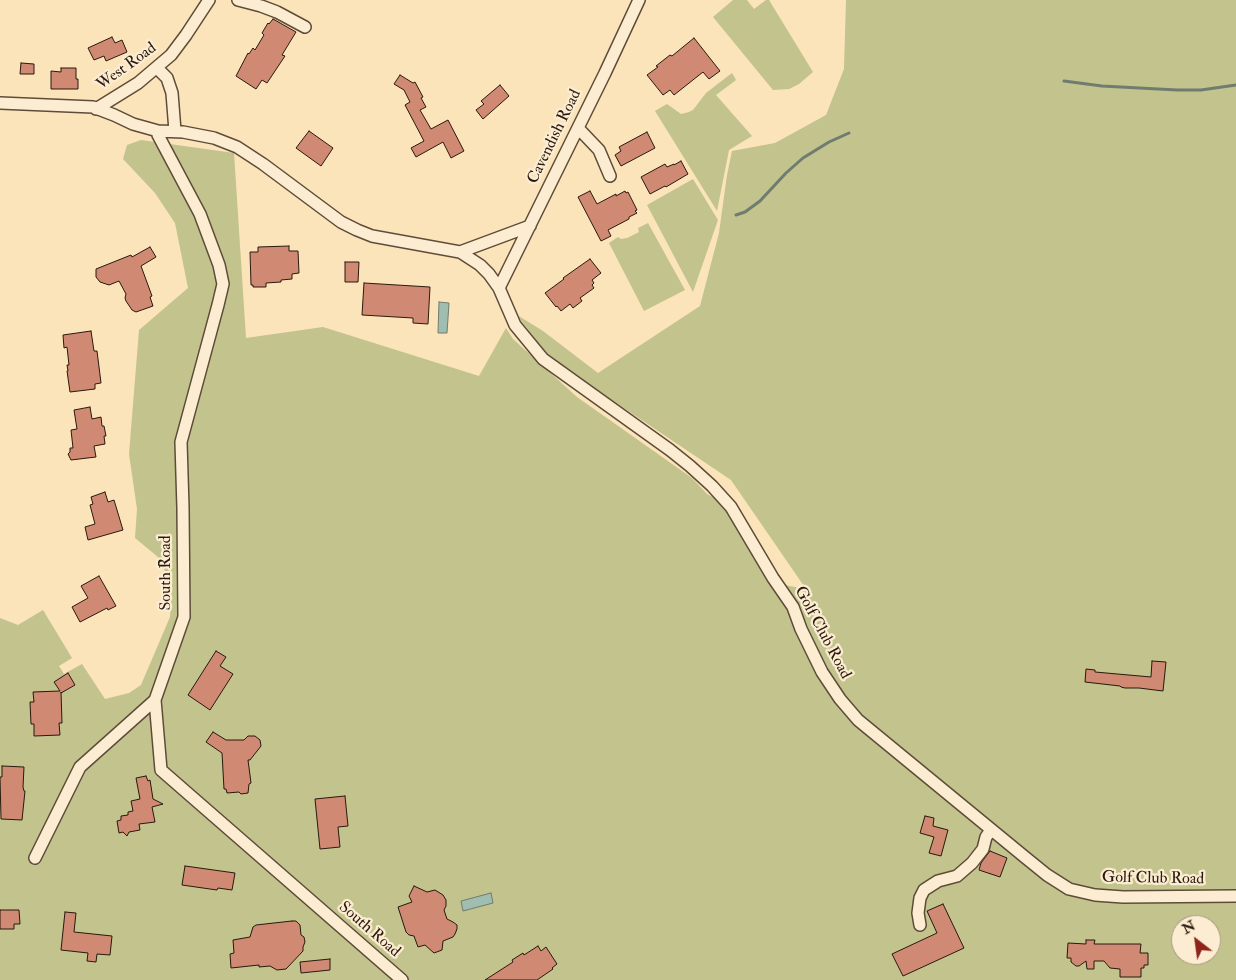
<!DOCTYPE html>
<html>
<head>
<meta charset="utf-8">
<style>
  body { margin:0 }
  #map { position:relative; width:1236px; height:980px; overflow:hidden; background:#fbe3ba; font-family:"IM FELL Double Pica",serif }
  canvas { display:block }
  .north { position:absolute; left:1171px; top:915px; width:50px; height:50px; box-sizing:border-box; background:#fcedd2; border:1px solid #a89884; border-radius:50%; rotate:330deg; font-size:14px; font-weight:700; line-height:20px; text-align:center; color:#29190e }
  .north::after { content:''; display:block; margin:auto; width:18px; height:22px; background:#8f2418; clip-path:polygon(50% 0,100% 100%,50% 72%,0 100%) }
</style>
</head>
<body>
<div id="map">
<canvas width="1236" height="980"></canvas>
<div class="north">N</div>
</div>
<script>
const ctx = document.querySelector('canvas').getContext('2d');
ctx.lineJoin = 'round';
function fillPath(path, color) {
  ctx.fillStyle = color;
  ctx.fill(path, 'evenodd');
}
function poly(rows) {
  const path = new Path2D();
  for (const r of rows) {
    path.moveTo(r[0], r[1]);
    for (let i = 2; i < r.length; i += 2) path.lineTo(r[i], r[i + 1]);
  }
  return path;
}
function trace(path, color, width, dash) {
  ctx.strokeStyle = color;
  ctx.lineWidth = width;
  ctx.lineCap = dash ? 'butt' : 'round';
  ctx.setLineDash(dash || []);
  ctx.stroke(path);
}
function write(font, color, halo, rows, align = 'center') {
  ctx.font = font + ' "IM FELL Double Pica",serif';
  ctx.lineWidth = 4.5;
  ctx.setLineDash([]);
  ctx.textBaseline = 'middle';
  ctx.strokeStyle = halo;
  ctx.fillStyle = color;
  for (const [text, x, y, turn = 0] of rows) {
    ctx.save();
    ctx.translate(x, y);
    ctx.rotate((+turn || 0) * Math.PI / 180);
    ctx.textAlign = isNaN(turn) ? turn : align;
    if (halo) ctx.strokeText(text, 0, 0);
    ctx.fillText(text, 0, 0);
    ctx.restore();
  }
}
const green = poly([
  [733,0,747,0,754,9,766,0,769,0,813,72,799,84,789,89,773,90,713,17],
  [846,0,1236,0,1236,980,0,980,0,618,18,625,43,610,72,658,59,666,64,674,82,664,105,699,129,693,141,685,170,617,172,585,158,557,135,538,137,509,129,454,139,330,188,288,175,223,155,193,123,159,127,145,141,140,234,153,246,338,323,327,479,376,506,328,513,339,577,397,692,478,707,494,731,507,784,585,806,589,731,480,603,394,547,354,517,315,543,331,598,373,700,306,719,233,727,175,732,151,775,143,826,115,844,69],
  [1181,925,1211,925,1211,955,1181,955],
  [732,73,736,80,716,95,752,136,729,150,717,211,655,111,667,104,681,114,689,112,693,110,706,93],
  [693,179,718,220,693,292,647,205],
  [648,223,685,290,644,311,609,243,618,237,621,239,627,238,639,232,638,228]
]);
const water = poly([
  [439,302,449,303,447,333,438,333,439,302],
  [491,893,493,903,463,911,461,901,491,893]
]);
const stream = poly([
  [1064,81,1102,86,1177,90,1201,90,1236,85],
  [736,215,745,212,760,201,786,173,803,158,829,142,849,133]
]);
const building = poly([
  [273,19,296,32,282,55,285,56,267,83,262,80,256,89,236,76,248,53,249,54,253,48,255,50,264,35,262,33,268,23,269,24,273,19],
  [112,37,115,43,122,40,127,52,106,61,104,56,94,60,88,48,112,37],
  [694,38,720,71,709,79,703,72,674,95,670,90,663,95,647,75,658,67,656,66,670,55,672,56,694,38],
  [21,63,34,64,34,74,20,74,21,63],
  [61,68,76,68,76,79,78,79,78,89,51,89,51,71,61,72,61,68],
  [400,75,413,83,415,82,423,97,421,98,426,107,420,110,431,129,448,120,464,151,451,158,443,142,416,157,411,148,424,141,405,105,410,102,404,90,394,84,400,75],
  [500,85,509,96,483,119,476,110,484,104,481,101,500,85],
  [309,131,333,148,321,166,296,148,309,131],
  [647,132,655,148,621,166,615,155,621,151,619,147,647,132],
  [681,161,688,174,666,187,665,186,650,194,641,177,665,164,667,167,674,164,674,165,681,161],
  [590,191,597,204,616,194,616,196,625,191,626,193,628,192,637,210,635,211,637,213,629,217,629,219,608,230,611,236,601,241,578,197,590,191],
  [289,246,289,251,298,251,299,273,292,274,292,279,281,280,281,282,266,283,266,287,253,287,253,285,251,285,250,252,258,252,258,247,289,246],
  [150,247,156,257,141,266,152,296,150,297,153,306,136,312,132,310,126,301,125,298,126,294,119,281,109,285,100,282,96,277,96,269,131,255,132,257,150,247],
  [590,259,601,273,592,280,594,283,592,285,594,288,580,298,582,301,573,308,570,304,561,311,557,306,556,307,545,293,564,279,563,278,590,259],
  [345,262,359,262,358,282,345,282,345,262],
  [364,283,430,287,428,324,413,323,413,318,362,315,364,283],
  [91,331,94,351,97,351,101,383,95,384,95,389,70,392,67,371,68,371,67,365,69,365,67,347,64,348,63,335,91,331],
  [90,407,92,419,101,417,102,426,104,426,106,436,104,436,105,444,94,446,96,457,71,460,68,454,70,452,70,448,73,448,71,430,77,429,74,410,90,407],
  [105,492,108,502,114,500,123,530,88,540,85,527,95,524,90,505,93,504,91,497,105,492],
  [99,576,116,606,108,610,107,608,80,622,72,607,88,598,81,586,99,576],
  [216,651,226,657,220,666,233,674,210,710,188,695,216,651],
  [1152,661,1166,662,1163,691,1139,688,1125,688,1121,687,1120,686,1085,682,1086,669,1095,670,1095,672,1151,677,1152,661],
  [68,673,75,685,61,693,61,692,62,723,59,723,60,735,34,736,34,724,31,724,30,702,34,702,33,692,60,691,54,682,68,673],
  [213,732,226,740,244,740,248,736,255,736,260,740,261,746,250,760,248,760,251,783,249,784,248,793,241,794,239,792,227,793,226,789,224,789,222,753,206,742,213,732],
  [2,766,24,767,23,787,24,791,25,791,22,820,1,819,0,777,2,777,2,766],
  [146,776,148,781,150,780,153,799,163,804,152,807,155,822,139,824,140,830,129,832,127,836,123,832,119,833,117,821,121,820,121,816,128,815,128,812,133,811,131,801,140,799,136,778,146,776],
  [345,796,348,826,338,827,340,847,320,849,315,799,345,796],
  [925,816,934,818,933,826,948,830,941,856,929,853,934,837,920,833,925,816],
  [990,851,1007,858,1000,877,979,870,981,863,990,851],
  [185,866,235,873,232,890,218,888,217,890,182,885,185,866],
  [414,886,427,892,435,890,443,895,446,900,446,906,444,910,447,919,453,922,457,925,457,929,455,934,453,937,443,941,442,950,434,953,425,945,418,947,414,936,409,935,406,932,398,907,412,902,409,896,414,886],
  [943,904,964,948,903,976,892,954,937,933,927,911,943,904],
  [0,910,19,910,20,924,14,924,14,929,0,929,0,910],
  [65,912,76,913,74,932,112,936,110,955,97,954,96,962,87,961,88,953,61,950,65,912],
  [292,921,296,921,300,925,301,935,304,937,305,942,303,947,303,951,286,969,277,970,270,966,259,967,259,965,231,968,230,954,234,953,233,940,250,937,253,927,256,925,292,921],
  [1086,940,1095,940,1094,944,1141,944,1140,953,1148,953,1148,965,1144,965,1144,968,1141,968,1141,977,1120,977,1120,969,1110,968,1104,961,1094,961,1094,969,1087,969,1086,961,1079,966,1076,966,1071,962,1071,958,1067,958,1068,943,1086,944,1086,940],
  [538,946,541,951,546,947,557,964,552,968,553,969,537,980,485,980,513,962,512,960,523,953,524,955,538,946],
  [330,959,330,970,301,973,300,962,330,959]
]);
const minor = poly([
  [238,0,261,6,277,12,305,27],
  [157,68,167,78,172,93,175,131],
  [0,103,93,107,114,115,133,124,158,131,183,132,214,138,237,147,263,164,341,222,357,230,372,236,460,252,530,226],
  [96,109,138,83,171,55,186,35,209,0],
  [578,128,599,150,610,176],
  [158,131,158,135,200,214,219,265,223,284,218,305,181,442,183,508,184,617,155,700,161,770,402,980],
  [460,252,480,265,489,274,499,288,515,325,543,359,670,450,690,466,712,486,731,507,773,578,793,607,801,629,822,672,840,699,858,720,1026,858,1047,875,1069,889,1095,895,1123,897,1236,896],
  [499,288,605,73,639,0],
  [35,858,80,767,155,700],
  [920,925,918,913,920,898,924,890,938,881,957,876,972,863,983,849,986,837,991,830]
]);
const streetNames = [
  ["West Road",127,67,-36],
  ["Cavendish Road",555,137,-64],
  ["South Road",167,573,-90],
  ["Golf Club Road",822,633,62],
  ["Golf Club Road",1153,879,1],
  ["South Road",369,930,41]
];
fillPath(green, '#c2c38d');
fillPath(water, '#9fbeaf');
trace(water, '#707c6f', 1);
trace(stream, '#707c6f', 3);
fillPath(building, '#d08972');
trace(building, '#29190e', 1);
trace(minor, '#5e4c39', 14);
trace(minor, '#fcedd2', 11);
write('16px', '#29190e', '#fcedd2', streetNames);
</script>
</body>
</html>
